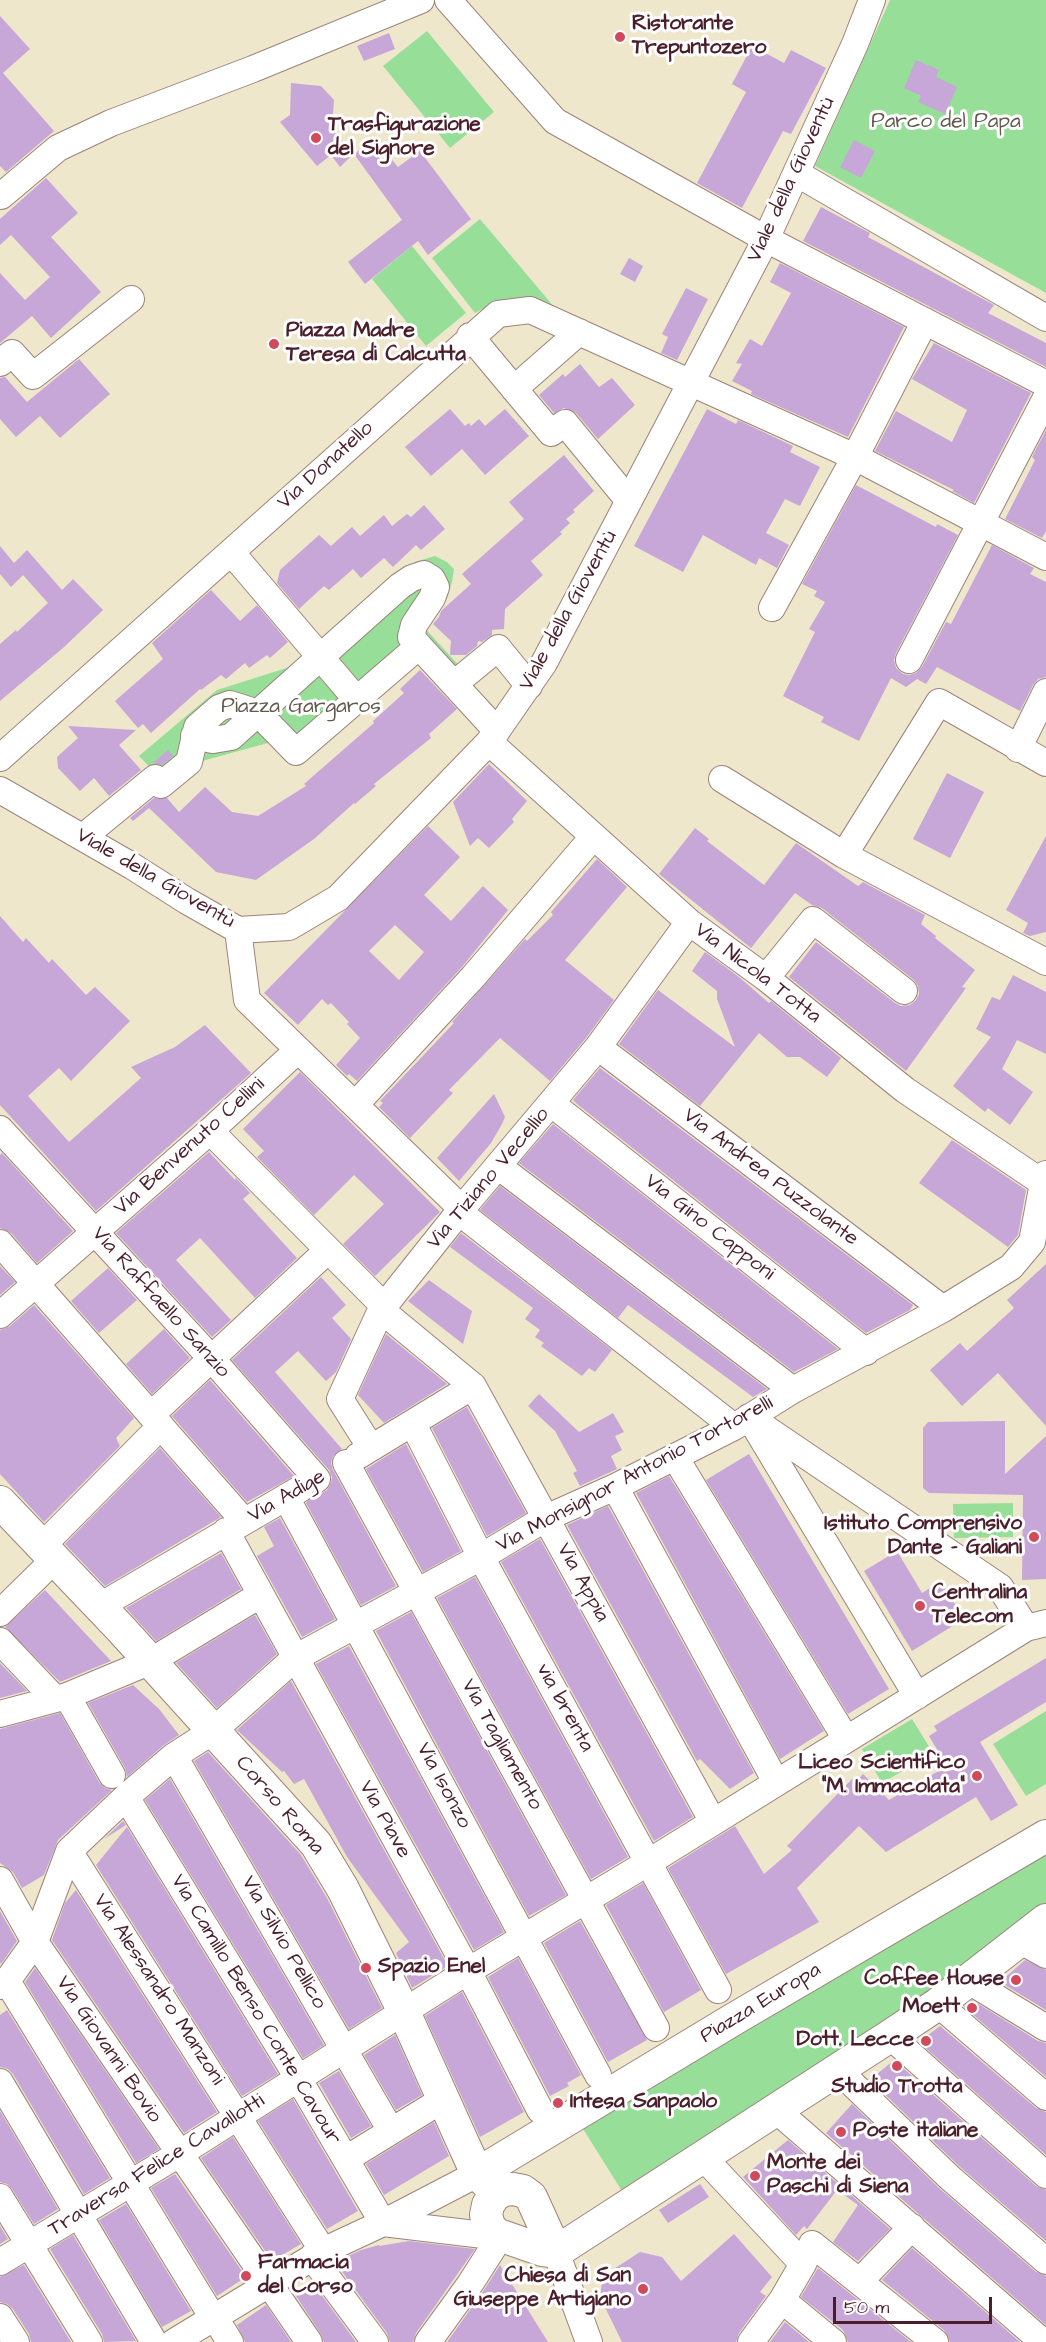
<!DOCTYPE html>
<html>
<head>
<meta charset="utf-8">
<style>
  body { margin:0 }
  #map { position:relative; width:1046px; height:2342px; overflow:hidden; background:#efe7cb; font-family:"Architects Daughter",sans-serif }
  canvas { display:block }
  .scale { position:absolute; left:833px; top:2297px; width:159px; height:27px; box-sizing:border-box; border:3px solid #4a1f2b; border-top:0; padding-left:8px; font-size:18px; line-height:21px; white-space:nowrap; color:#4a1f2b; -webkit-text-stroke:4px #fff; paint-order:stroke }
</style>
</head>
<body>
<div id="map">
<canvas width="1046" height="2342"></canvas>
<div class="scale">50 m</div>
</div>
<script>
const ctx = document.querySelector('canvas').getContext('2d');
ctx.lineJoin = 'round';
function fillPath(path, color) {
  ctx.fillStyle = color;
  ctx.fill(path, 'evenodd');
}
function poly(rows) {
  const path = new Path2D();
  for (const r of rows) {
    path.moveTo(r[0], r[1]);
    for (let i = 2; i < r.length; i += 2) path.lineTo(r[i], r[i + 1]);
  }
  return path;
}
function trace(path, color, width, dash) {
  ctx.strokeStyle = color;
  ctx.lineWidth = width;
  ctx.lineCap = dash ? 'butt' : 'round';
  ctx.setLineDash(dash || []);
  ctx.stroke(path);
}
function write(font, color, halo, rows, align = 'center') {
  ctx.font = font + ' "Architects Daughter",sans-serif';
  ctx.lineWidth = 6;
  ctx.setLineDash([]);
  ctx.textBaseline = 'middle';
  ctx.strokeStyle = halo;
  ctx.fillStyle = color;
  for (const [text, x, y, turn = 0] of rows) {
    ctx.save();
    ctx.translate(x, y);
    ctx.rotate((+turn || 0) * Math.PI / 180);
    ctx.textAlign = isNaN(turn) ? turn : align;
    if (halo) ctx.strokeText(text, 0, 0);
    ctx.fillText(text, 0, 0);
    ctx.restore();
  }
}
const green = poly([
  [890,0,1046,0,1046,293,815,166],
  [427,31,494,112,450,148,383,66],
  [480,219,555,308,531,300,510,300,492,304,475,313,432,258],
  [412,246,466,313,426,346,372,279],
  [435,556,447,562,454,569,452,582,447,599,422,625,463,670,423,656,299,766,275,741,195,763,169,787,139,756,217,690,296,665,389,578,415,562],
  [1013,1503,1013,1537,954,1538,953,1504],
  [1046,1711,1046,1784,1026,1796,993,1744],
  [912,1719,933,1753,882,1783,862,1749],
  [1046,1836,1046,1919,630,2204,575,2116]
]);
const building = poly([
  [0,16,30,49,3,73,54,131,6,172,0,166],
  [389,33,395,49,364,61,357,46],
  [752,46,784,63,791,50,826,68,791,134,783,131,742,208,697,183,746,92,732,84],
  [916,60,939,70,936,77,957,87,945,114,918,102,921,96,904,88],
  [291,83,321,86,334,100,332,128,353,154,340,167,331,155,317,166,280,122,290,115],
  [854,140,875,151,861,178,840,167],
  [367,144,381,160,388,155,398,167,420,151,471,219,428,255,418,241,365,284,348,262,402,220,354,154],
  [46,178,78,213,51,237,101,292,51,338,32,316,0,343,0,273,25,300,50,277,11,235,0,245,0,219],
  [821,207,870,233,868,237,994,305,988,313,1046,343,1046,367,803,241],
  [629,258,643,266,635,282,620,274],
  [780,263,904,327,848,437,751,394,752,391,732,381,742,364,736,363,750,339,762,346,791,293,770,282],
  [686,288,708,299,677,360,661,353,668,337,662,334],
  [934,343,1031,393,974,503,952,491,954,490,875,451,896,411,952,442,967,410,912,379],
  [79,359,110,394,60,438,40,416,16,437,0,419,0,378,5,377,27,402],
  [580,364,599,387,612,378,635,405,598,439,576,413,564,408,554,413,539,395,563,374,565,377],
  [450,409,465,426,469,423,471,426,479,419,485,426,505,409,529,436,485,475,462,449,431,476,405,447],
  [707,409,736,424,738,420,793,446,790,452,820,467,800,506,785,499,766,533,789,545,777,568,759,558,756,565,703,535,683,572,634,546],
  [1046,430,1046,531,1042,538,1005,519,1035,460,1032,457],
  [564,455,594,491,573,510,575,512,566,519,570,523,560,532,562,534,531,561,543,575,505,609,504,629,492,630,492,635,482,642,478,641,477,646,466,655,450,655,451,641,433,624,439,617,441,611,471,584,462,574,524,519,509,502],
  [856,485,936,527,937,524,958,535,896,653,894,660,896,668,903,674,909,675,916,673,922,667,946,622,951,624,992,545,1034,568,1030,574,1046,582,1046,677,1038,679,1033,685,1020,711,937,667,926,684,917,679,906,687,891,678,859,741,821,722,824,717,783,696,815,632,809,629,825,602,814,596,817,591,802,584],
  [424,505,445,529,421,550,416,545,393,567,384,558,361,578,353,569,329,590,324,586,299,609,277,583,280,570,319,535,331,546,352,527,360,536,384,515,392,526,407,514,411,517],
  [0,546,14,563,27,550,62,590,73,579,103,610,63,648,0,701,0,644,16,630,17,632,48,603,23,575,11,587,0,574],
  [211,590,240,621,257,605,288,642,270,658,267,655,249,668,245,663,226,679,221,675,201,690,200,689,151,733,143,724,138,728,115,701,163,659,152,643],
  [420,670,457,709,429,734,431,738,374,784,376,786,355,804,354,803,314,839,256,880,216,872,149,808,133,821,130,818,154,798,167,798,179,812,205,787,232,812,258,816,306,786,304,784,374,723,373,721,404,693,400,689],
  [68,726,136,730,119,745,141,770,109,796,94,778,80,791,58,768,57,757,78,738],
  [168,750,173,756,162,765,153,763],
  [489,764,527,801,512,819,514,822,489,848,478,838,470,846,453,802],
  [947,773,984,792,950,858,913,839],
  [428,826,460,857,424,895,451,921,483,886,508,910,462,967,357,1081,349,1074,347,1076,336,1065,360,1038,347,1024,349,1022,331,1003,328,1005,322,999,298,1025,264,993],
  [395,925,424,952,399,980,369,951],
  [695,828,709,839,707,841,764,885,796,843,858,886,863,882,925,915,921,924,936,936,935,938,975,970,962,987,966,988,906,1071,789,977,816,942,895,1003,901,1006,910,1005,916,1000,919,994,918,986,914,980,822,908,812,905,795,893,751,948,659,874],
  [1046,836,1046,932,1030,936,1023,933,1028,923,1006,910],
  [597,859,627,887,565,960,614,1000,586,1038,550,1081,500,1038,449,1090,453,1093,410,1138,379,1107,383,1103,380,1101,454,1023,452,1022,525,939,527,941,553,915,551,912],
  [0,916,23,942,26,938,49,963,52,959,86,995,95,987,130,1021,71,1081,59,1068,28,1096,69,1142,141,1078,131,1067,175,1047,205,1025,251,1073,96,1211,0,1105],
  [705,952,739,977,769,1003,771,1001,841,1058,827,1077,800,1057,787,1057,759,1033,700,1106,619,1044,658,990,735,1047,717,999,717,991,692,971],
  [1013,975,1046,992,1046,1054,1017,1040,1002,1069,1033,1092,1010,1125,988,1108,985,1112,953,1086,991,1037,976,1029,992,997,1000,1000],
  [600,1068,913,1305,910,1310,866,1333,577,1104,573,1100],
  [300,1072,440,1212,375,1276,343,1244,384,1204,354,1175,314,1215,257,1157,264,1151,243,1129],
  [494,1094,505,1117,502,1124,491,1143,459,1181,437,1158],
  [553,1124,838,1349,794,1372,519,1163],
  [952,1140,1026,1190,1018,1235,1008,1247,919,1183],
  [209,1152,235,1180,236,1178,250,1193,243,1199,297,1258,255,1298,200,1238,176,1260,231,1320,212,1337,116,1233],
  [2,1153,73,1231,37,1263,11,1233,0,1228,0,1155],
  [500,1186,767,1389,753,1397,628,1305,618,1318,480,1210],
  [461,1233,612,1350,595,1372,589,1368,582,1376,541,1346,544,1343,535,1337,540,1330,525,1319,533,1308,450,1247],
  [1046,1264,1046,1426,998,1373,962,1406,930,1370,960,1343,967,1351,1014,1308,1007,1300],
  [0,1266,15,1282,0,1295],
  [108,1268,137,1300,99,1333,71,1301],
  [321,1277,346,1305,332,1318,351,1339,336,1372,326,1381,298,1351,275,1372,342,1449,333,1456,331,1463,333,1470,396,1586,361,1605,306,1503,314,1493,320,1494,327,1490,331,1483,332,1477,329,1470,232,1360],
  [429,1280,472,1311,463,1344,408,1301],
  [34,1305,134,1418,116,1438,120,1446,44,1522,0,1474,0,1330,10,1326],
  [164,1329,190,1358,152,1394,126,1364],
  [386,1334,447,1384,384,1423,358,1395],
  [210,1380,294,1476,247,1502,172,1416],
  [539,1394,579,1432,613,1413,624,1432,615,1436,622,1450,611,1456,617,1469,580,1486,573,1473,577,1471,555,1431,528,1406],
  [467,1407,526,1513,487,1536,432,1428],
  [1005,1421,1005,1474,1046,1436,1046,1579,1022,1580,1023,1495,929,1493,923,1488,923,1428,928,1422],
  [406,1444,461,1551,423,1572,366,1469],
  [160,1448,221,1517,105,1586,65,1544],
  [749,1454,889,1689,848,1714,706,1480],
  [669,1476,824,1731,780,1759,636,1493],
  [608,1506,754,1773,730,1789,700,1759,697,1761,567,1525],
  [280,1518,335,1619,302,1637,257,1556,274,1546,264,1527],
  [540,1539,693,1817,654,1841,501,1562],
  [897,1551,922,1593,941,1581,964,1619,912,1651,864,1571],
  [221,1553,241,1589,156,1641,126,1608],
  [475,1577,628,1857,591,1879,437,1598],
  [45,1590,83,1631,111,1661,60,1682,5,1627],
  [411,1612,566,1895,529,1916,376,1631],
  [255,1615,277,1654,217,1708,176,1663],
  [349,1646,504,1932,474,1950,316,1664],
  [1046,1658,1046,1702,980,1742,1018,1805,991,1821,976,1797,886,1852,859,1826,797,1888,819,1922,726,1974,668,1868,735,1826,764,1874,792,1850,787,1846,853,1778,857,1781,863,1774,889,1800,947,1766,929,1736,937,1731,934,1726],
  [0,1663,27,1691,0,1698],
  [291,1681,448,1966,412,1988,396,1953,409,1942,347,1857,304,1779,294,1784,284,1771,282,1772,237,1730],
  [133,1685,159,1709,179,1735,164,1745,127,1777,125,1768,88,1703],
  [60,1713,99,1782,105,1788,112,1790,58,1840,44,1875,22,1888,13,1872,0,1863,0,1729],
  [208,1752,301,1855,327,1898,382,2008,349,2029,194,1761],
  [170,1779,324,2045,303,2058,145,1800],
  [123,1821,126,1825,104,1839],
  [127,1827,278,2074,242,2096,96,1865],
  [643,1883,701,1990,664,2012,606,1905],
  [76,1890,217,2112,184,2133,52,1940,65,1903],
  [0,1911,17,1941,1,1964,0,1962],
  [580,1921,647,2040,608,2062,544,1943],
  [518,1958,581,2075,567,2083,569,2086,550,2096,488,1977],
  [1025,1960,1046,1970,1046,2010,1000,1982],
  [35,1968,159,2149,136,2163,25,1982],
  [462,1992,524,2112,480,2137,425,2016],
  [972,2000,1038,2041,1046,2043,1046,2077,964,2007],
  [7,2010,110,2178,84,2194,13,2074,8,2069,0,2067,0,2015],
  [940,2026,1036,2108,1046,2112,1046,2155,919,2042],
  [395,2035,422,2095,396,2110,364,2055],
  [894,2060,1036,2186,1046,2190,1046,2241,959,2166,870,2080],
  [339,2071,371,2126,351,2138,319,2083],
  [293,2099,358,2211,327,2229,258,2121],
  [852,2104,939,2188,1036,2272,1046,2276,1046,2325,826,2133],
  [0,2111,58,2209,34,2224,12,2189,7,2184,0,2182],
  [434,2122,449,2156,384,2195,366,2164],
  [233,2137,301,2244,272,2261,201,2158],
  [788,2140,890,2229,858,2261,833,2242,858,2205,837,2190,807,2229,804,2226,796,2235,743,2177],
  [175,2174,246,2277,217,2296,151,2188],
  [700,2184,709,2197,668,2223,659,2210],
  [126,2204,191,2311,162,2327,99,2220],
  [0,2226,8,2239,0,2244],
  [734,2234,772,2277,760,2292,766,2296,739,2333,736,2342,622,2342,600,2297,603,2276,640,2252,662,2257,681,2281],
  [73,2235,136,2341,104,2342,102,2334,50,2249],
  [409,2241,475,2249,416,2333,413,2342,390,2342,387,2333,335,2262,361,2250,379,2245,379,2246],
  [912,2248,1020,2342,950,2342,944,2330,882,2280],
  [24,2265,71,2342,31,2342,29,2334,13,2309,7,2304,0,2302,0,2277],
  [500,2265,548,2342,447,2342,482,2293],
  [818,2268,911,2342,848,2342,843,2330,801,2297],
  [312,2282,356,2342,324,2342,321,2334,296,2296],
  [266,2305,291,2342,245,2342,237,2325],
  [785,2322,809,2342,770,2342]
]);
const minor = poly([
  [448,0,555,121,766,239,1046,384],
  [796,173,1046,318],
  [0,195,1,196,58,148,111,123,253,69,421,0],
  [470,336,551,433,565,423,629,501],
  [0,363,12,353,33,376,131,299],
  [514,389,579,332],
  [231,552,357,700],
  [772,608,855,457,925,321],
  [909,660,1046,398],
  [454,684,498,648,529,686],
  [194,736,213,740,231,737,400,586,412,578,424,574,432,579,436,587,432,598,414,625,411,637,419,646],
  [489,742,689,922,766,978,905,1090,1043,1183],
  [1018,749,1046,692],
  [0,758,498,314,530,310,855,457,1046,557],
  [722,779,844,855,1046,962],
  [0,790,132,866,187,901,238,930,289,927,338,898,489,742,544,663,766,239,855,44,872,0],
  [83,837,155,778,161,785,189,762,197,727,219,708,230,704,258,713,296,752,419,646,497,731],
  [844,855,939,702,1046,763],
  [238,930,247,1000,462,1209],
  [766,978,813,920,904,991],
  [598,1047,943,1309],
  [552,1104,866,1352],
  [355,1105,473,977,593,837],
  [0,1129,211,1358,317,1479],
  [210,1131,384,1306],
  [498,1166,793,1390],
  [459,1212,734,1427],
  [0,1243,244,1521],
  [381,1310,473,1386,713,1822],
  [0,1315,210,1131,298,1050],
  [151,1415,328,1250],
  [749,1417,1000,1587,1026,1628],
  [413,1424,481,1557,718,1990],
  [754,1425,917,1696],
  [371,1448,340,1399,381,1310,459,1212,598,1047,689,922],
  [358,1456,473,1386],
  [675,1457,846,1739],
  [346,1463,656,2028],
  [615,1487,776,1782],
  [286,1497,598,2075],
  [226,1531,468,1971,540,2110],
  [42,1546,161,1426],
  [100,1606,300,1489],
  [0,1613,55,1559],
  [0,1641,55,1699],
  [67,1696,112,1775],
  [0,1714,67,1696,151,1661,260,1595],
  [174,1756,391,2131],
  [126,1797,298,2078,383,2223],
  [69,1851,323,2251],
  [0,1880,35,1942,309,2342],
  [1021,1941,1046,1955],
  [7,1981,213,2318],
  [969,1981,1046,2028],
  [0,1986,7,1981,35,1942,69,1851,126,1797,174,1756,213,1731,295,1658,481,1557,546,1518,615,1487,734,1427,793,1390,943,1309,1011,1267,1032,1242,1043,1183,1046,1174],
  [938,2004,1046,2097],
  [890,2036,1046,2175],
  [838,2070,949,2177,1046,2261],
  [0,2082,154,2342],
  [776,2110,1043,2342],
  [703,2157,803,2264,782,2300,751,2342],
  [346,2159,442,2100],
  [0,2197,89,2342],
  [383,2223,500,2237,470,2284,428,2342],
  [556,2252,589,2342],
  [312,2257,375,2342],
  [0,2262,179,2154,468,1971,649,1862,1026,1628,1046,1623],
  [803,2264,812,2244,935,2342],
  [860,2281,912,2227],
  [782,2300,833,2342],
  [214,2316,230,2342],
  [0,2317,16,2342],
  [174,2342,323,2251,383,2223,477,2174]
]);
const major = poly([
  [0,1502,121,1629,316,1844,343,1889,404,2012,477,2174,498,2193],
  [477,2174,734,2019,1046,1836],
  [556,2252,531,2197,523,2191,513,2189,503,2190,494,2196,488,2205,486,2215,489,2226,496,2234,542,2250,556,2252,890,2036,938,2004,1046,1920]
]);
const markers = [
  [620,37,6,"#d1495b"],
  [316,138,6,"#d1495b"],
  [274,344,6,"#d1495b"],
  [1034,1537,6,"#d1495b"],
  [920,1606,6,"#d1495b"],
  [977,1776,6,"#d1495b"],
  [366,1968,6,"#d1495b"],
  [1016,1980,6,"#d1495b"],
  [972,2008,6,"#d1495b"],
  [926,2041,6,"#d1495b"],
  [897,2066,6,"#d1495b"],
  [558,2103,6,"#d1495b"],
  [841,2132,6,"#d1495b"],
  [755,2176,6,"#d1495b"],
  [246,2276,6,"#d1495b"],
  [643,2289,6,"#d1495b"]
];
const poiNames = [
  ["Ristorante",632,25],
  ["Trepuntozero",632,49],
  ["Trasfigurazione",328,126],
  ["del Signore",328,150],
  ["Piazza Madre",286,332],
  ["Teresa di Calcutta",286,356],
  ["Istituto Comprensivo",1022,1525,"right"],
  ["Dante - Galiani",1022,1549,"right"],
  ["Centralina",932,1594],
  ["Telecom",932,1618],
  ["Liceo Scientifico",965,1764,"right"],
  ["\"M. Immacolata\"",965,1788,"right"],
  ["Spazio Enel",378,1968],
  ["Coffee House",1004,1980,"right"],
  ["Moett",960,2008,"right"],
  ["Dott. Lecce",914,2041,"right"],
  ["Studio Trotta",897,2088,"center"],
  ["Intesa Sanpaolo",570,2103],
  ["Poste italiane",853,2132],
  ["Monte dei",767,2164],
  ["Paschi di Siena",767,2188],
  ["Farmacia",258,2264],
  ["del Corso",258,2288],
  ["Chiesa di San",631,2277,"right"],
  ["Giuseppe Artigiano",631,2301,"right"]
];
const parkNames = [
  ["Parco del Papa",946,123],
  ["Piazza Gargaros",301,708]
];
const streetNames = [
  ["Viale della Gioventù",792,180,-65],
  ["Via Donatello",326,466,-42],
  ["Viale della Gioventù",569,611,-61],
  ["Viale della Gioventù",155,879,30],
  ["Via Nicola Totta",757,974,37],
  ["Via Benvenuto Cellini",190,1147,-42],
  ["Via Andrea Puzzolante",770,1178,37],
  ["Via Tiziano Vecellio",489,1179,-50],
  ["Via Gino Capponi",709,1228,38],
  ["Via Raffaello Sanzio",160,1303,48],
  ["Via Monsignor Antonio Tortorelli",635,1475,-28],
  ["Via Adige",287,1497,-30],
  ["Via Appia",582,1583,61],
  ["via brenta",564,1708,61],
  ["Via Tagliamento",501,1745,61],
  ["Via Isonzo",443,1786,62],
  ["Corso Roma",279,1806,49],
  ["Via Piave",384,1820,61],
  ["Via Silvio Pellico",283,1943,60],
  ["Via Alessandro Manzoni",158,1990,57],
  ["Piazza Europa",761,2004,-31],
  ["Via Camillo Benso Conte Cavour",255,2010,59],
  ["Via Giovanni Bovio",108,2050,56],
  ["Traversa Felice Cavallotti",157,2166,-32]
];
fillPath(green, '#97df98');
fillPath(building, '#c7a6d8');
trace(minor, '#9c837b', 28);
trace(major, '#9c837b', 34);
trace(minor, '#fff', 26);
trace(major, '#fff', 32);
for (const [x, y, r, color] of markers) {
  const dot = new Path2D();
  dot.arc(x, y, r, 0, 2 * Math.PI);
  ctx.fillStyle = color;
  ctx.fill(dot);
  trace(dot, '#fff', 2);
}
write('bold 21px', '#4a1f2b', '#fff', poiNames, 'left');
write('21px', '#61594c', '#fff', parkNames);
write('21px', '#4a1f2b', '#fff', streetNames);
</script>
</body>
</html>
